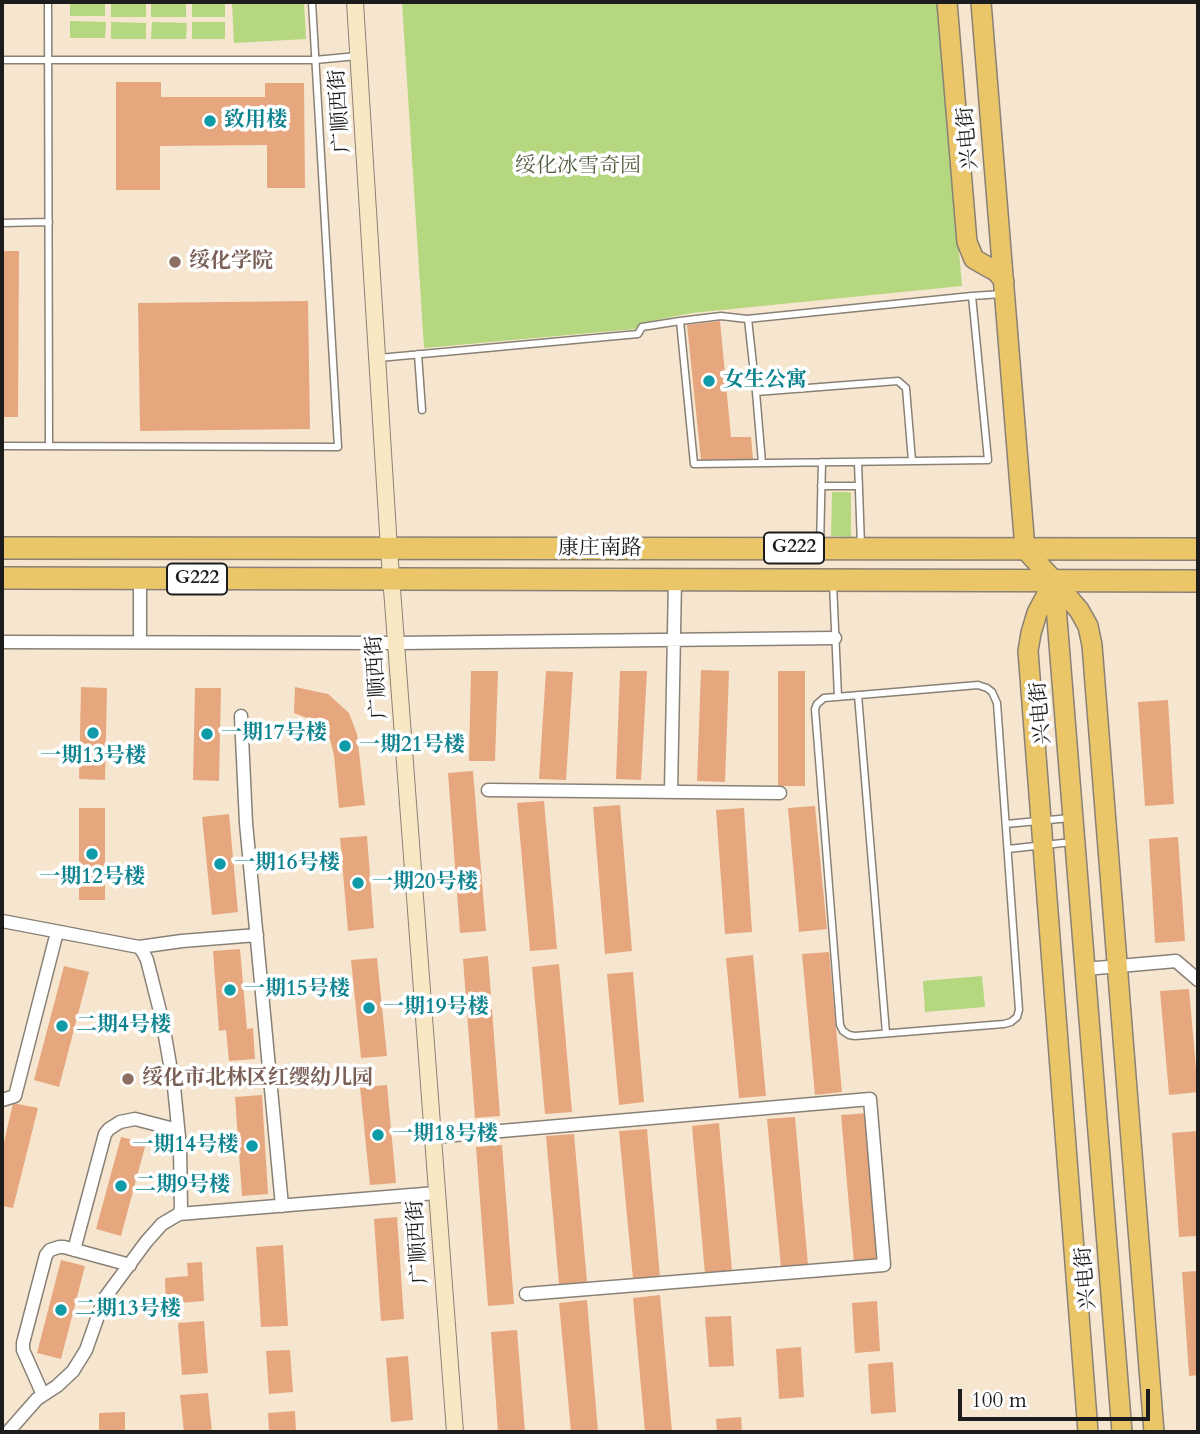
<!DOCTYPE html>
<html>
<head>
<meta charset="utf-8">
<style>
  body { margin:0 }
  #map { position:relative; width:1200px; height:1434px; overflow:hidden; background:#f6e6d0; font-family:Cardo,serif }
  canvas { display:block }
  .frame { position:absolute; inset:0; border:4px solid #1c1c1c; pointer-events:none }
  .scale { position:absolute; left:958px; top:1389px; width:192px; height:32px; box-sizing:border-box; border:4px solid #1c1c1c; border-top:0; padding-left:9px; font-size:21px; line-height:24px; white-space:nowrap; color:#1c1c1c; -webkit-text-stroke:5px #fff; paint-order:stroke }
</style>
</head>
<body>
<div id="map">
<canvas width="1200" height="1434"></canvas>
<div class="frame"></div>
<div class="scale">100 m</div>
</div>
<script>
const ctx = document.querySelector('canvas').getContext('2d');
ctx.lineJoin = 'round';
function fillPath(path, color) {
  ctx.fillStyle = color;
  ctx.fill(path, 'evenodd');
}
function poly(rows) {
  const path = new Path2D();
  for (const r of rows) {
    path.moveTo(r[0], r[1]);
    for (let i = 2; i < r.length; i += 2) path.lineTo(r[i], r[i + 1]);
  }
  return path;
}
function trace(path, color, width, dash) {
  ctx.strokeStyle = color;
  ctx.lineWidth = width;
  ctx.lineCap = dash ? 'butt' : 'round';
  ctx.setLineDash(dash || []);
  ctx.stroke(path);
}
function write(font, color, halo, rows, align = 'center') {
  ctx.font = font + ' Cardo,"Noto Serif SC",serif';
  ctx.lineWidth = 7;
  ctx.setLineDash([]);
  ctx.textBaseline = 'middle';
  ctx.strokeStyle = halo;
  ctx.fillStyle = color;
  for (const [text, x, y, turn = 0] of rows) {
    ctx.save();
    ctx.translate(x, y);
    ctx.rotate((+turn || 0) * Math.PI / 180);
    ctx.textAlign = isNaN(turn) ? turn : align;
    if (halo) ctx.strokeText(text, 0, 0);
    ctx.fillText(text, 0, 0);
    ctx.restore();
  }
}
const green = poly([
  [70,2,105,2,105,16,70,16],
  [111,2,146,2,146,17,111,17],
  [151,2,186,2,186,17,151,17],
  [192,2,225,2,225,17,192,17],
  [232,2,304,2,306,39,234,43],
  [402,2,937,2,962,286,692,313,641,323,635,329,424,348],
  [70,21,106,22,105,38,70,38],
  [111,22,146,23,146,39,111,39],
  [152,22,187,23,186,39,151,39],
  [192,22,225,22,225,39,192,39],
  [832,492,848,492,851,493,851,537,831,536],
  [982,976,985,1007,925,1012,923,981]
]);
const building = poly([
  [116,82,161,82,161,97,265,97,265,83,304,83,305,188,267,188,267,145,160,146,160,190,116,190],
  [2,251,19,251,18,417,2,417],
  [308,301,310,429,140,431,138,303],
  [720,321,731,437,751,437,753,459,701,460,687,325],
  [701,670,729,671,725,782,697,781],
  [471,671,498,671,495,761,469,761],
  [546,671,573,672,566,780,539,779],
  [620,671,647,671,641,780,616,779],
  [778,671,805,671,805,786,778,786],
  [81,687,107,688,105,780,79,779],
  [295,687,328,694,349,713,357,734,365,805,339,808,334,756,329,735,312,720,294,713],
  [195,688,221,688,219,781,193,780],
  [1168,700,1174,804,1145,806,1138,702],
  [473,771,486,931,460,933,448,773],
  [544,801,557,949,530,951,517,803],
  [620,805,632,951,605,954,593,807],
  [815,806,827,929,799,932,788,808],
  [79,808,105,808,105,900,79,900],
  [744,808,752,932,725,934,716,810],
  [229,814,238,912,212,915,202,817],
  [367,836,374,928,348,931,340,838],
  [1178,837,1185,941,1155,943,1149,839],
  [240,949,247,1029,253,1028,255,1059,229,1061,226,1030,219,1031,213,951],
  [829,952,842,1092,815,1095,802,954],
  [753,955,766,1096,739,1098,726,958],
  [488,956,500,1116,475,1118,463,959],
  [377,958,387,1056,361,1058,351,960],
  [559,964,572,1112,545,1114,532,967],
  [64,966,89,972,59,1087,34,1080],
  [633,972,644,1102,619,1105,607,974],
  [1189,989,1198,1092,1169,1095,1160,991],
  [387,1085,396,1183,370,1185,360,1087],
  [262,1095,268,1194,242,1196,235,1097],
  [13,1103,38,1108,13,1208,2,1206,2,1151],
  [868,1113,881,1261,854,1263,841,1115],
  [795,1117,808,1265,781,1267,767,1119],
  [719,1123,732,1271,705,1274,692,1126],
  [647,1129,660,1277,633,1279,619,1131],
  [1198,1131,1198,1236,1179,1237,1172,1133],
  [574,1134,587,1282,559,1284,546,1136],
  [121,1137,146,1143,121,1236,96,1229],
  [502,1145,514,1304,488,1306,476,1147],
  [397,1217,404,1319,381,1321,374,1219],
  [283,1245,288,1326,261,1327,256,1247],
  [61,1260,85,1266,61,1359,37,1353],
  [202,1262,204,1301,166,1304,165,1278,188,1276,187,1263],
  [1198,1271,1198,1375,1189,1376,1182,1272],
  [660,1295,672,1432,645,1432,633,1298],
  [587,1300,598,1432,571,1432,559,1303],
  [877,1301,880,1351,855,1353,852,1303],
  [731,1316,734,1366,709,1367,705,1317],
  [204,1321,208,1373,182,1375,178,1323],
  [517,1330,525,1432,498,1432,491,1332],
  [801,1347,804,1397,779,1399,776,1349],
  [290,1350,293,1392,269,1394,266,1351],
  [408,1356,413,1420,391,1422,386,1358],
  [893,1362,896,1412,871,1414,868,1364],
  [208,1393,212,1432,184,1432,180,1395],
  [295,1411,296,1432,269,1432,268,1413],
  [125,1412,125,1432,99,1432,99,1413],
  [741,1417,742,1432,717,1432,716,1419]
]);
const lane = poly([
  [48,2,49,445],
  [2,60,315,60,357,56],
  [2,223,49,222],
  [972,296,1002,294],
  [748,319,756,392,898,381,906,388,912,461],
  [418,354,422,410],
  [379,358,638,334,642,327,680,321,721,316,747,319,972,296,988,460,694,464,680,321],
  [756,392,762,463],
  [2,446,338,447,312,2],
  [858,462,861,546],
  [821,486,859,486],
  [820,546,822,462],
  [833,583,838,697],
  [978,685,987,688,992,692,997,703,1019,1010,1017,1017,1011,1022,1004,1024,855,1036,849,1035,843,1031,840,1025,815,709,817,704,824,698,978,685],
  [858,695,886,1033],
  [1006,824,1070,818],
  [1008,849,1072,842]
]);
const street = poly([
  [2,642,397,643,835,638],
  [140,642,140,578],
  [241,716,246,823,282,1206],
  [488,790,780,793],
  [671,792,675,580],
  [2,921,139,947,143,952,147,960,162,1019,174,1087,180,1147,181,1209,179,1214,162,1224,146,1242,104,1299,86,1350,73,1371,57,1386,37,1399,8,1432],
  [139,947,182,941,257,935],
  [1085,969,1176,961,1198,980],
  [2,1100,15,1096,57,932],
  [432,1137,870,1099,884,1265,526,1294],
  [179,1214,436,1193],
  [74,1250,105,1134,109,1129,120,1122,135,1119,178,1130],
  [43,1395,23,1350,23,1343,46,1255,50,1250,59,1247,64,1247,130,1265]
]);
const secondary = poly([
  [355,2,389,549,455,1432]
]);
const primary = poly([
  [947,2,967,242,974,259,997,272,1004,281],
  [981,2,1025,549,1054,581,1122,1432],
  [1088,1432,1028,651,1031,633,1037,613,1054,581,1079,610,1088,626,1092,645,1154,1432]
]);
const highway = poly([
  [2,548,1198,549],
  [2,578,1198,581]
]);
const markers = [
  [210,121,7,"#0f9aa8"],
  [175,262,7,"#8d6e63"],
  [709,381,7,"#0f9aa8"],
  [93,733,7,"#0f9aa8"],
  [207,734,7,"#0f9aa8"],
  [345,746,7,"#0f9aa8"],
  [92,854,7,"#0f9aa8"],
  [220,864,7,"#0f9aa8"],
  [358,883,7,"#0f9aa8"],
  [230,990,7,"#0f9aa8"],
  [369,1008,7,"#0f9aa8"],
  [62,1026,7,"#0f9aa8"],
  [128,1079,7,"#8d6e63"],
  [378,1135,7,"#0f9aa8"],
  [252,1146,7,"#0f9aa8"],
  [121,1186,7,"#0f9aa8"],
  [61,1310,7,"#0f9aa8"]
];
const shields = [
  [794,548,60],
  [197,579,60]
];
const shieldNames = [
  ["G222",794,548],
  ["G222",197,579]
];
const streetNames = [
  ["广顺西街",341,111,-94],
  ["兴电街",969,138,-95],
  ["康庄南路",600,549],
  ["广顺西街",378,677,-94],
  ["兴电街",1042,713,-95],
  ["广顺西街",419,1242,-94],
  ["兴电街",1087,1278,-95]
];
const cultureNames = [
  ["致用楼",224,121],
  ["女生公寓",723,381],
  ["一期17号楼",221,734],
  ["一期21号楼",359,746],
  ["一期13号楼",93,757,"center"],
  ["一期16号楼",234,864],
  ["一期12号楼",92,878,"center"],
  ["一期20号楼",372,883],
  ["一期15号楼",244,990],
  ["一期19号楼",383,1008],
  ["二期4号楼",76,1026],
  ["一期18号楼",392,1135],
  ["一期14号楼",238,1146,"right"],
  ["二期9号楼",135,1186],
  ["二期13号楼",75,1310]
];
const parkNames = [
  ["绥化冰雪奇园",578,167]
];
const educationNames = [
  ["绥化学院",189,262],
  ["绥化市北林区红缨幼儿园",142,1079]
];
fillPath(green, '#b5d77f');
fillPath(building, '#e7a77e');
trace(lane, '#898176', 9);
trace(street, '#898176', 15);
trace(secondary, '#898176', 18);
trace(primary, '#898176', 22);
trace(highway, '#898176', 24);
trace(lane, '#fff', 6);
trace(street, '#fff', 12);
trace(secondary, '#f7e8c3', 16);
trace(primary, '#eac669', 19);
trace(highway, '#eac669', 21);
for (const [x, y, r, color] of markers) {
  const dot = new Path2D();
  dot.arc(x, y, r, 0, 2 * Math.PI);
  ctx.fillStyle = color;
  ctx.fill(dot);
  trace(dot, '#fff', 2.5);
}
for (const [x, y, w] of shields) {
  const box = new Path2D();
  box.roundRect(x - w / 2, y - 15.5, w, 31, 5);
  ctx.fillStyle = '#fff';
  ctx.fill(box);
  trace(box, '#1c1c1c', 2);
}
write('bold 19px', '#1c1c1c', null, shieldNames);
write('21px', '#1c1c1c', '#fff', streetNames);
write('bold 21px', '#0d838f', '#fff', cultureNames, 'left');
write('21px', '#525d3f', '#fff', parkNames);
write('bold 21px', '#785e54', '#fff', educationNames, 'left');
</script>
</body>
</html>
